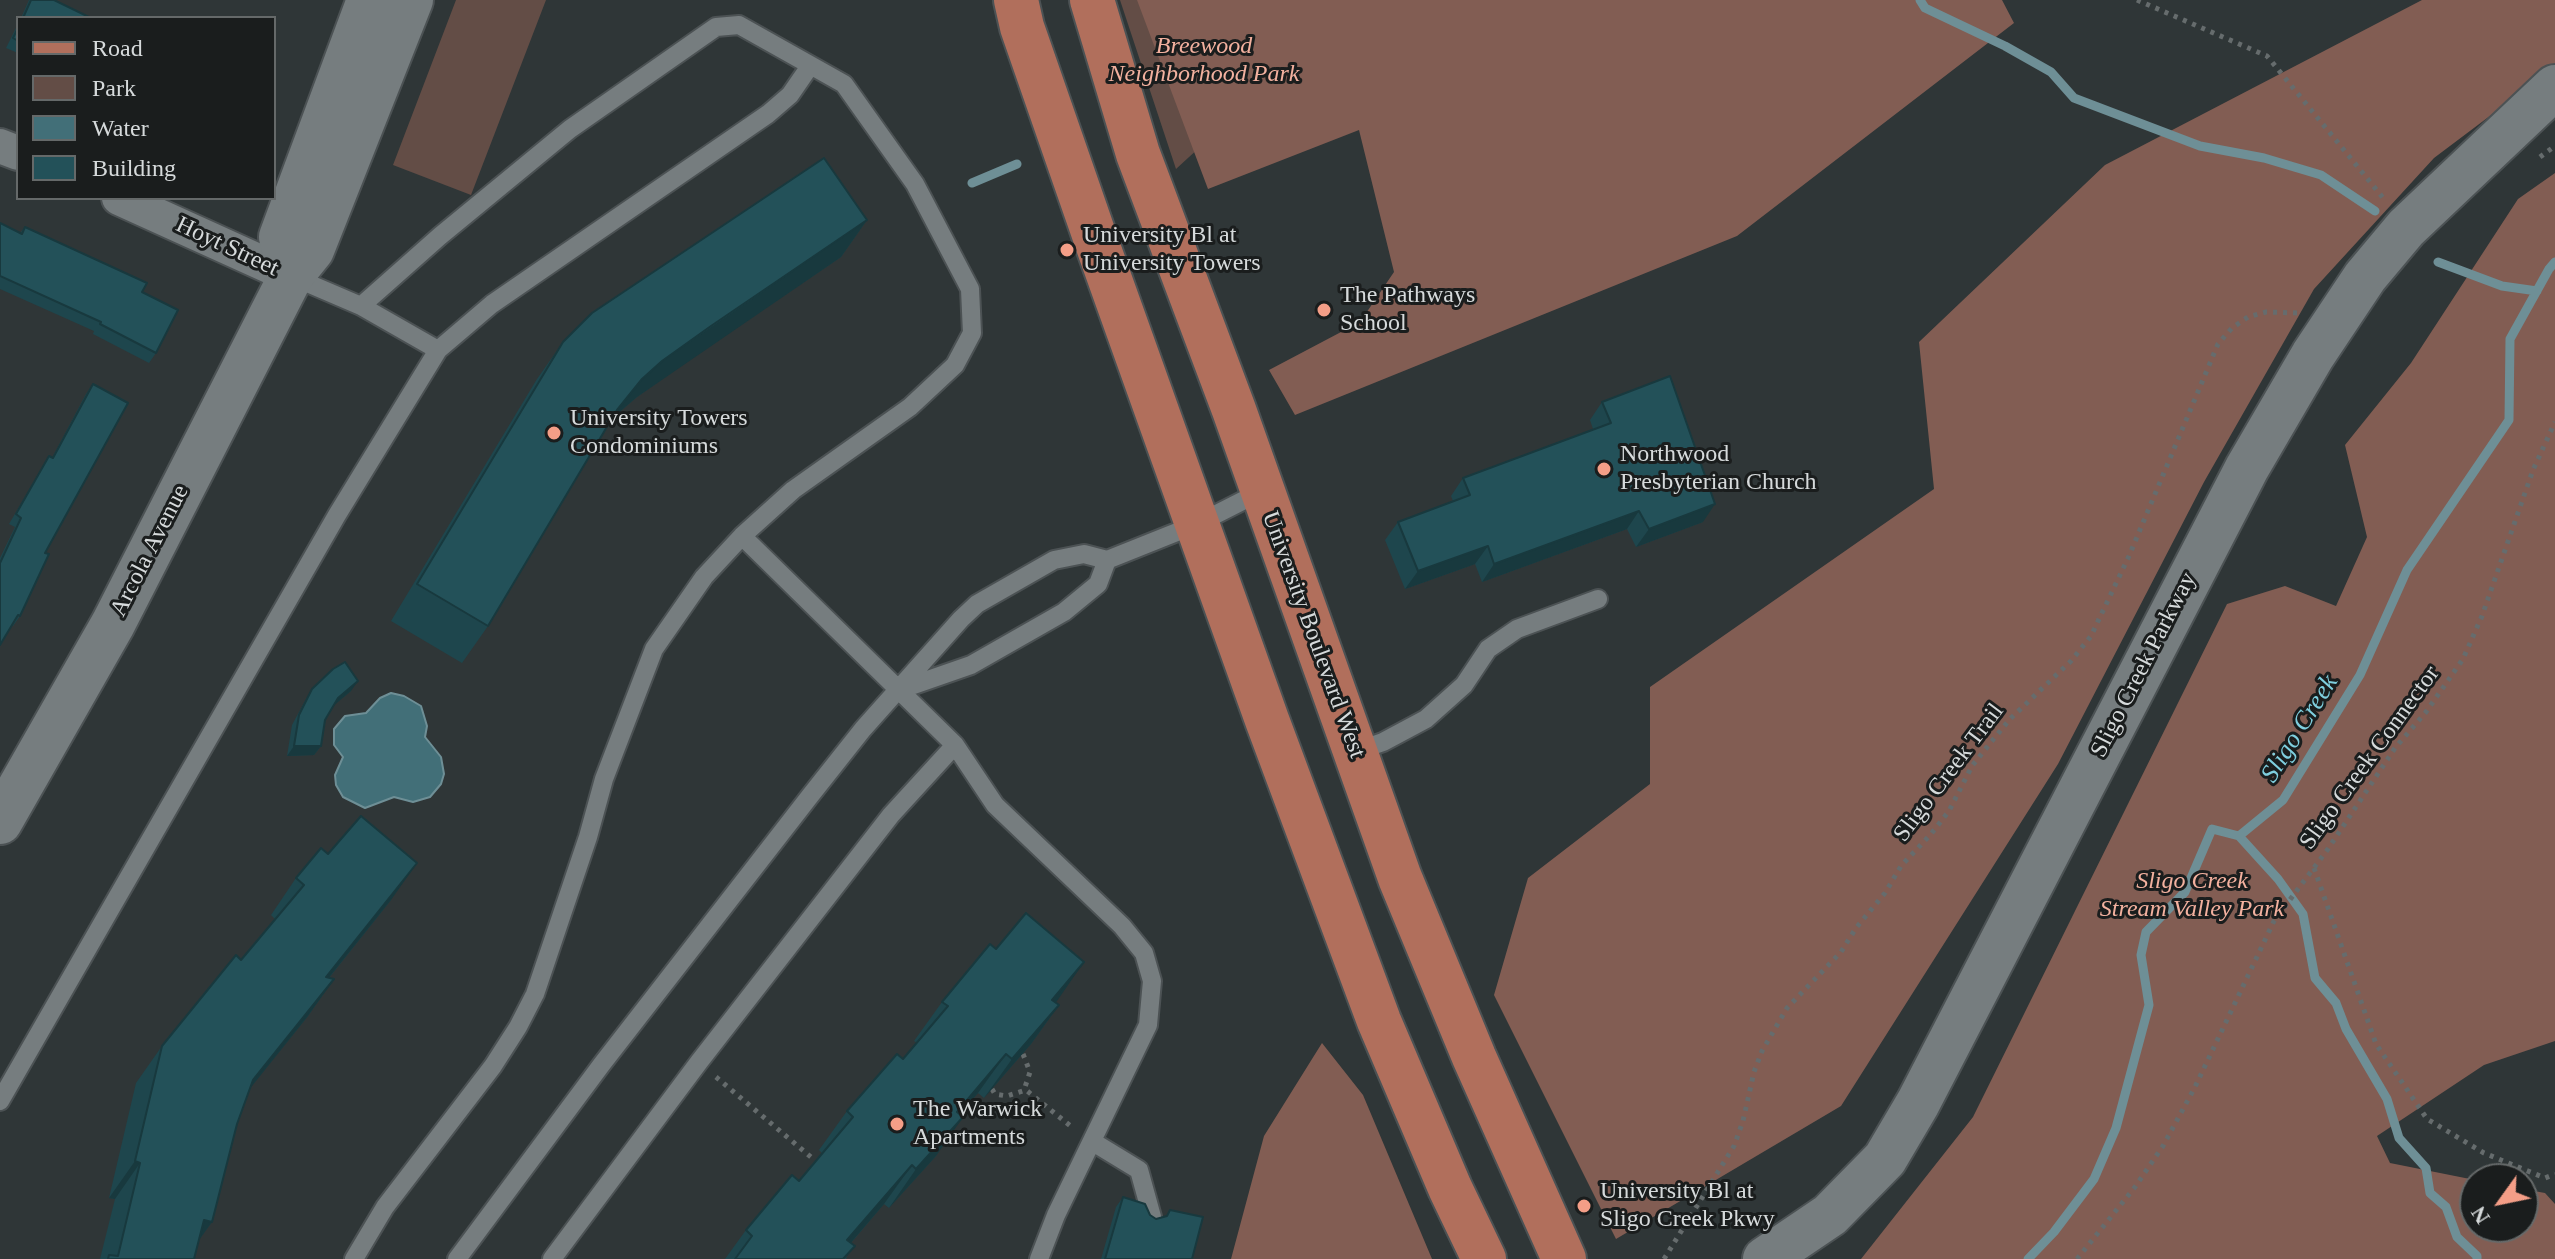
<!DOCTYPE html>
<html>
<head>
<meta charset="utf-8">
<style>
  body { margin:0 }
  #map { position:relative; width:2555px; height:1259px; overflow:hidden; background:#2f3637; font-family:Georgia,serif }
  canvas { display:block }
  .legend { position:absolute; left:16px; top:16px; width:260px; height:184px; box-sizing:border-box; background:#1a1d1d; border:2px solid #656969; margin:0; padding:10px 14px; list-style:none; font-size:24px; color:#d6dadb }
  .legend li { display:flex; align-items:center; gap:16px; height:40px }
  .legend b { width:40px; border:2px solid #656969 }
  .north { position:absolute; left:2459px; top:1163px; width:80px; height:80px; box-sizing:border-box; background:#1a1d1d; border:2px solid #656969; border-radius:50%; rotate:237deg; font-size:22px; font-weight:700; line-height:32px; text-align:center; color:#d6dadb }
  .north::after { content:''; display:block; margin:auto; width:28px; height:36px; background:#f49e87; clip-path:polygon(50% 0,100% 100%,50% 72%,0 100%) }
</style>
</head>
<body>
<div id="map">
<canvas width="2555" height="1259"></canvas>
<ul class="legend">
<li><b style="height:10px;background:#b16f5c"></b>Road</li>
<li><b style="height:22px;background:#634d46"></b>Park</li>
<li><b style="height:22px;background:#426f78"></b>Water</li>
<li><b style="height:22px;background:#235159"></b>Building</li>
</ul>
<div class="north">N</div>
</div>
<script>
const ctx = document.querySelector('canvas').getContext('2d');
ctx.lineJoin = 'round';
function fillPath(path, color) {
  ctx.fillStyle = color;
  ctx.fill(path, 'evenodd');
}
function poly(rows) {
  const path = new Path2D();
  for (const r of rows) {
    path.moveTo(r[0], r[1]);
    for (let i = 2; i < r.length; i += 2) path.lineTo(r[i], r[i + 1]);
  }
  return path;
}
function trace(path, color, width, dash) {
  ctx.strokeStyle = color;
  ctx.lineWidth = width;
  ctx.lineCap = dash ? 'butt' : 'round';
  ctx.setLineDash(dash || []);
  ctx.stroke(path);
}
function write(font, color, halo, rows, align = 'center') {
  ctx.font = font + ' Georgia,serif';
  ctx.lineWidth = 6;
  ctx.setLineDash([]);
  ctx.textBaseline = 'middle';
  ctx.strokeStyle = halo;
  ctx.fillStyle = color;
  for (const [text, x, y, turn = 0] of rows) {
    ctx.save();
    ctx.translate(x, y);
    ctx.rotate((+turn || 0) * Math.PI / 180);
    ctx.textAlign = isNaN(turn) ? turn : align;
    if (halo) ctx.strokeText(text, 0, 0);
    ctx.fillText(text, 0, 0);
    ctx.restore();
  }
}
const green = poly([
  [456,0,546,0,471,195,393,165],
  [1120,0,1360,0,1176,169]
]);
const forest = poly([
  [1137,0,2002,0,2014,23,1737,236,1295,415,1269,370,1360,322,1394,272,1359,130,1208,189],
  [2422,0,2555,0,2555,67,2434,158,2314,289,2204,482,2058,764,1841,1106,1616,1239,1494,995,1528,878,1650,784,1650,687,1934,489,1919,342,2105,165],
  [2555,173,2555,1041,2484,1065,2377,1136,2390,1163,2475,1180,2475,1227,2523,1227,2523,1189,2545,1193,2555,1204,2555,1259,1861,1259,1973,1117,2227,604,2285,586,2336,606,2367,537,2345,445,2411,363,2518,199],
  [1322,1043,1363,1095,1432,1259,1231,1259,1264,1136]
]);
const water = poly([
  [391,693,404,696,421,706,427,726,425,737,441,757,444,774,441,784,430,797,413,802,394,797,365,808,343,797,336,785,335,775,343,757,334,745,334,729,345,716,366,713,380,698,391,693]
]);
const stream = poly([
  [1920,0,1925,8,2005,46,2051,72,2074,98,2200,146,2264,158,2321,175,2375,211],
  [972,183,1017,164],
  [2438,262,2502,286,2537,291],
  [2239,836,2278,879,2303,914,2315,978,2336,1003,2346,1029,2387,1099,2399,1138,2426,1168,2430,1193,2446,1207,2457,1237,2477,1256,2477,1259],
  [2028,1259,2054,1232,2094,1179,2116,1128,2149,1005,2141,955,2146,932,2185,892,2212,829,2239,836,2283,800,2360,675,2407,570,2509,420,2510,339,2549,269,2555,262]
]);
const path = poly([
  [2137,0,2267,56,2384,199],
  [2540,157,2555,146],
  [2314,868,2376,1044,2427,1119,2484,1153,2545,1178,2555,1174],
  [1023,1054,1030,1072,1024,1090],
  [716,1077,818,1163],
  [992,1089,995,1094,1007,1096,1026,1090,1073,1128],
  [1664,1259,1734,1146,1743,1121,1754,1072,1762,1051,1787,1008,1841,952,1856,928,1885,893,1901,866,1931,834,1949,811,1972,766,1992,741,2010,719,2071,661,2091,636,2129,556,2218,344,2232,328,2248,317,2266,312,2298,313],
  [2077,1259,2135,1187,2163,1146,2195,1087,2274,921,2328,849,2395,748,2426,712,2463,659,2482,616,2533,470,2555,422]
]);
const service = poly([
  [291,276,361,306,438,350,492,304,768,114,790,95,810,66],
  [742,536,955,745],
  [902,689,971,665,1064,612,1098,584,1107,560],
  [1354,752,1383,742,1426,719,1464,685,1488,649,1517,629,1598,599],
  [0,1101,337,515,438,350],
  [1093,1142,1139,1170,1152,1217],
  [354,1259,385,1207,493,1066,518,1027,535,994,588,837,604,779,654,649,704,577,742,536,793,490,910,407,955,365,972,333,970,289,915,184,844,84,739,25,716,27,570,129,440,236,361,306],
  [457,1259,602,1064,810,796,863,729,961,619,977,604,1054,560,1084,554,1107,560,1197,524,1262,491],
  [552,1259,699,1062,891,815,955,745,995,805,1122,926,1144,953,1152,981,1148,1025,1056,1215,1039,1259]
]);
const minor = poly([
  [0,146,18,153],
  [119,198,291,276]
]);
const tertiary = poly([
  [291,276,281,237,369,0],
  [0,822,113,624,291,276,312,250,411,0],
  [1765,1259,1830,1215,1885,1159,1918,1103,2247,468,2313,355,2365,277,2406,228,2555,87]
]);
const primary = poly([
  [1016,0,1022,27,1099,249,1267,720,1379,1021,1450,1188,1484,1259],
  [1092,0,1138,154,1234,410,1400,878,1474,1057,1564,1259]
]);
const wall = poly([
  [29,0,54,0,91,18,21,18],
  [18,24,18,53,6,48],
  [867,220,841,257,685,363,637,397,616,415,606,428,488,626,462,663,391,621,537,379,563,342],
  [0,223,20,233,25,227,142,292,156,353,149,363,93,334,94,331,0,289],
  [93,384,45,553,20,616,13,626,12,625,0,645,0,558,15,527,9,524,43,466,49,456,52,458,86,394],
  [1602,402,1703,522,1636,547,1627,529,1482,582,1475,564,1405,589,1385,540,1398,522,1453,501,1451,496,1463,478,1593,429,1590,420],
  [312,689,351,691,334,705,325,720,321,746,314,755,287,756,292,725,306,699],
  [296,878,391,900,329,978,334,979,308,1016,250,1088,237,1124,212,1222,198,1241,194,1259,100,1259,115,1199,109,1198,136,1083,162,1046,241,960,275,919,271,915],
  [942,1002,1056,1003,1059,1005,1031,1044,984,1098,978,1093,960,1114,936,1156,889,1208,884,1204,851,1243,846,1259,725,1259,746,1230,799,1181,822,1153,819,1150,847,1111,903,1059,917,1043,914,1041],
  [1123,1197,1150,1215,1192,1259,1101,1259,1116,1207]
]);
const shadedWall = poly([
  [867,220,841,257,637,397,616,415,591,446,617,410,642,379,662,361],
  [1715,504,1703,522,1636,547,1649,529],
  [1639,511,1627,529,1482,582,1494,564],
  [1488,546,1475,564,1405,589,1418,571],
  [358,681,351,691,332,707,338,698],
  [294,746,321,746,314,755,287,756],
  [417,863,391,900,300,1014,326,977],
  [1084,962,1057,1001,1024,1039,1052,1000],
  [334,979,308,1016,228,1116,253,1080],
  [1059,1005,1031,1044,984,1098,1012,1059],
  [1006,1054,978,1093,929,1151,957,1112],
  [963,1117,936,1156,889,1208,916,1169],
  [135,1161,140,1163,115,1199,109,1198],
  [912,1165,884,1204,837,1259,847,1240],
  [204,1220,212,1222,186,1258]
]);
const building = poly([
  [31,0,54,0,91,18,23,18,31,0],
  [18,28,18,41,13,38,18,28],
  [824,158,867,220,711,326,662,361,642,379,617,410,488,626,417,584,563,342,592,313,824,158],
  [0,223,22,234,25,227,147,283,142,292,178,310,156,353,100,324,101,322,0,276,0,223],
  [1670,376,1715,504,1649,529,1639,511,1494,564,1488,546,1418,571,1398,522,1470,495,1463,478,1611,423,1602,402,1670,376],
  [93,384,128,403,45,553,49,554,20,616,18,615,0,645,0,563,21,518,16,514,49,456,53,458,93,384],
  [345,662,358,681,338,698,325,720,321,746,294,746,299,715,312,689,333,669,345,662],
  [361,816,417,863,326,977,334,979,253,1080,237,1124,212,1222,204,1220,194,1259,108,1259,109,1255,118,1256,140,1163,135,1161,162,1046,236,955,241,960,304,885,296,878,321,848,328,854,361,816],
  [1026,913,1084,962,1052,1000,1059,1005,1012,1059,1006,1054,957,1112,963,1117,916,1169,912,1165,847,1240,855,1246,843,1259,735,1259,752,1236,746,1230,792,1175,799,1181,853,1117,847,1111,897,1054,903,1059,948,1006,942,1002,990,944,996,949,1026,913],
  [1123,1197,1145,1204,1150,1215,1156,1219,1167,1216,1170,1210,1203,1217,1192,1259,1105,1259,1123,1197]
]);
const markers = [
  [1067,250,8,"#f49e87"],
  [1324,310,8,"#f49e87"],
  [554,433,8,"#f49e87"],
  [1604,469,8,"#f49e87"],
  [897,1124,8,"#f49e87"],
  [1584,1206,8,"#f49e87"]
];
const parkNames = [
  ["Breewood",1204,47],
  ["Neighborhood Park",1204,75],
  ["Sligo Creek",2192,882],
  ["Stream Valley Park",2192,910]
];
const poiNames = [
  ["University Bl at",1083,236],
  ["University Towers",1083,264],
  ["The Pathways",1340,296],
  ["School",1340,324],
  ["University Towers",570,419],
  ["Condominiums",570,447],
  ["Northwood",1620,455],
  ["Presbyterian Church",1620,483],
  ["The Warwick",913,1110],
  ["Apartments",913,1138],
  ["University Bl at",1600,1192],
  ["Sligo Creek Pkwy",1600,1220]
];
const streetNames = [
  ["Hoyt Street",227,247,25],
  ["Arcola Avenue",150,551,-63],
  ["University Boulevard West",1313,635,70],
  ["Sligo Creek Parkway",2144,665,-63],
  ["Sligo Creek Connector",2370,758,-54],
  ["Sligo Creek Trail",1949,773,-53]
];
const waterNames = [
  ["Sligo Creek",2300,729,-58]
];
fillPath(green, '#634d46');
fillPath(forest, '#825d53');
fillPath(water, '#426f78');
trace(water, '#6e8f96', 2);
trace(stream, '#6e8f96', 9);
trace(service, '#4c5254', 22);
trace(minor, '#4c5254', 38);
trace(tertiary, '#4c5254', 48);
trace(primary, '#4c5254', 48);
trace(path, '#666c6d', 5, [4, 6]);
trace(service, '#767d7f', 18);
trace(minor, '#767d7f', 34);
trace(tertiary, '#767d7f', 44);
trace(primary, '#b16f5c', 44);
fillPath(wall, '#1e464d');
fillPath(shadedWall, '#18393e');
fillPath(building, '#235159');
trace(building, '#18393e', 2);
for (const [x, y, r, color] of markers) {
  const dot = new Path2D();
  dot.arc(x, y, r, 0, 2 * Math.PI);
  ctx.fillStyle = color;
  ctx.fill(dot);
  trace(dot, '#1a1d1d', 3);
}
write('italic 24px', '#f3b19f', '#1a1d1d', parkNames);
write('24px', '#d6dadb', '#1a1d1d', poiNames, 'left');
write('24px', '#d6dadb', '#1a1d1d', streetNames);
write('italic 26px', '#7fcfdf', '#1a1d1d', waterNames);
</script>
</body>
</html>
